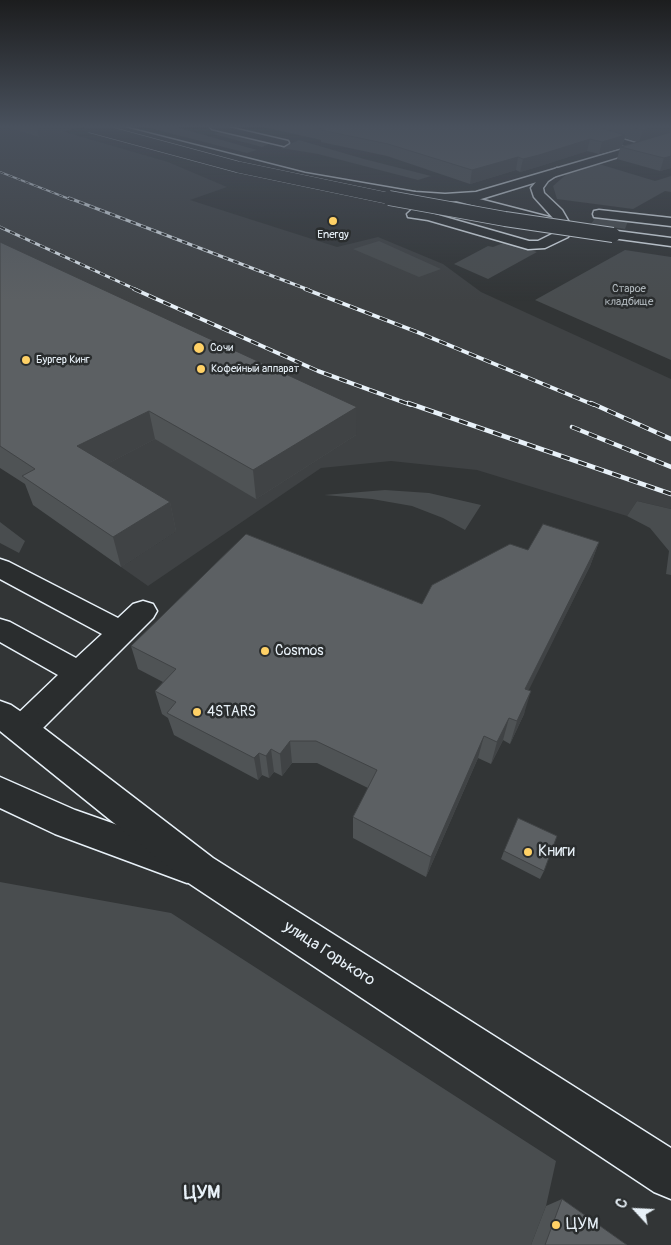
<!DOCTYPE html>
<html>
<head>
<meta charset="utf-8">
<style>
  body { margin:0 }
  #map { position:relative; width:671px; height:1245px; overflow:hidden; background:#323536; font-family:Pangolin,sans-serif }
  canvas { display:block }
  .north { position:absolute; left:611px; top:1185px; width:50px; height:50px; -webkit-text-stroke:4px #2a2d2e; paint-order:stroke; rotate:295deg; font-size:14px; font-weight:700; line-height:20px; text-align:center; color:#e8f1f8 }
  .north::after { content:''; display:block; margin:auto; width:18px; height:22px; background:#e8f1f8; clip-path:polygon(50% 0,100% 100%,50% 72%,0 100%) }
</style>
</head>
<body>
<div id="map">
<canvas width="671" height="1245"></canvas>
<div class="north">С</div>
</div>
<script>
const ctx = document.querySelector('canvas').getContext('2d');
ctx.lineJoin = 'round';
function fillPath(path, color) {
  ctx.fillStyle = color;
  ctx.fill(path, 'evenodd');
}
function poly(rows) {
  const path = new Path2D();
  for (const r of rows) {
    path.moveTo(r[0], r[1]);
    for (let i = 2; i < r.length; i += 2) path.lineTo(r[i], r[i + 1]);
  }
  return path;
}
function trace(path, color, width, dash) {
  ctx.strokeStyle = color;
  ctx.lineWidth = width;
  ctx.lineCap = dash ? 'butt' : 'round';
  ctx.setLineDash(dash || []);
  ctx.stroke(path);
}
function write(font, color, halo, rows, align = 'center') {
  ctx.font = font + ' Pangolin,sans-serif';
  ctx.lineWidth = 5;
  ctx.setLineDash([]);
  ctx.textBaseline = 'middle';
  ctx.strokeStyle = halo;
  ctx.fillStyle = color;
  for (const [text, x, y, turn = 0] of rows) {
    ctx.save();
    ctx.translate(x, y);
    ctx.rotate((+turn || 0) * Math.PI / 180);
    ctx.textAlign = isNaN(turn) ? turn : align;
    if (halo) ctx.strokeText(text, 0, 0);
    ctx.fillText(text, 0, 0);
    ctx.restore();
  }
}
const built = poly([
  [0,127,48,127,168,162,227,187,190,200,337,247,378,237,443,264,481,292,671,379,671,509,637,501,627,516,477,470,391,461,321,468,148,586,121,567,176,531,0,425]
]);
const green = poly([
  [145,127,176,127,257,150,247,153],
  [225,131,271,143,262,147,213,134],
  [299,140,364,159,431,176,418,180,318,154,281,148],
  [599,164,655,181,671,176,671,192,665,191,633,209,557,199,553,186,568,173],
  [596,217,628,221,625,229,591,224],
  [379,241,441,269,419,277,353,249],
  [506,242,537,252,488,279,454,264,488,246,493,247],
  [625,250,671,257,671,360,535,300],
  [385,490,429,493,481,505,465,530,443,518,412,506,372,499,324,495],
  [637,501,671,509,671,575,666,574,669,551,650,528,627,516],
  [0,522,25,541,19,553,0,543],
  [0,882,171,913,556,1161,546,1206,531,1245,0,1245]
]);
const minor = poly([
  [210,127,228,127,288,141,289,143,284,146,212,129,210,127],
  [567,127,582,127,642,145,643,147,638,150,634,149,569,129,567,127],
  [557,168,563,171,548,181,543,188,544,193,562,210,573,229,568,237,545,248,528,249,428,220,408,217,407,214,418,204,409,196,415,192,430,202,430,205,424,211,529,241,538,241,558,231,558,227,456,201,454,198,460,194,553,218,534,197,531,188,540,177,557,168],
  [0,559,9,562,118,618,133,604,143,601,153,604,157,611,153,618,33,738,22,742,11,738,6,729,11,720,58,675,0,642,0,619,10,622,76,658,102,634,0,579,0,559],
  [0,777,75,810,200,854,205,866,200,878,187,883,55,834,0,808,0,777]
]);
const major = poly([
  [107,127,124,127,305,173,415,192,445,194,476,192,671,135,671,141,481,199,445,202,415,200,305,179,109,129,107,127],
  [599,210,671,218,671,226,594,217,593,214,594,211,599,210],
  [617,231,671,238,671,246,612,238,610,235,612,232,617,231],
  [0,701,11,705,33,720,213,858,671,1148,671,1199,654,1192,187,882,0,731,0,701]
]);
const railFar3 = poly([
  [0,172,72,200]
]);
const railFar2 = poly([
  [69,198,309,290],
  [0,227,137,290]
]);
const railFar1 = poly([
  [134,289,318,371,411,405],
  [305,289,417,332,594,405]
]);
const rail = poly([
  [408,403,671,494],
  [591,403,671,439],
  [572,427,671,467]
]);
const majorBridgeFar1 = poly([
  [90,127,238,167,396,200]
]);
const majorBridge = poly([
  [389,198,505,219,613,235]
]);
const wall = poly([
  [7,127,82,127,39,137],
  [263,127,671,127,671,168,660,171,617,159,620,148,599,154,587,151,537,167,520,172,516,170,470,184,387,156,321,142,321,140],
  [625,138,638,142,622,146],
  [0,242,356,435,256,499,155,439,107,464,170,502,176,531,121,567,33,505,25,484,0,468],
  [599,542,590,566,528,690,524,714,510,744,503,740,491,764,478,758,426,877,353,838,353,817,368,788,317,763,292,763,282,776,274,772,269,778,262,775,258,780,174,735,168,718,162,714,155,691,163,682,138,669,131,646,422,604,528,550],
  [504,851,544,871,540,879,501,859],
  [562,1199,627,1245,531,1245,546,1206]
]);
const shadedWall = poly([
  [37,127,82,127,39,137],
  [655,127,671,127,671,134,639,142,643,130],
  [625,135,622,147,621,147,620,148,599,154,602,142],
  [590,139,587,151,537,167,520,172,523,159],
  [671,156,671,168,660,171,664,158],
  [518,157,516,170,470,184,472,170],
  [357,407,356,435,256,499,253,470],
  [149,411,155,439,86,475,77,446],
  [170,502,176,531,121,567,113,537],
  [599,542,590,566,518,712,525,689],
  [531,691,524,714,510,744,517,721],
  [509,718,503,740,491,764,497,742],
  [484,736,478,758,426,877,431,857],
  [290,741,292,763,282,776,280,754],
  [271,749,274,772,269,778,266,756],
  [259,753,262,775,258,780,254,758]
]);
const building = poly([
  [314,127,598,127,625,135,602,142,590,139,539,155,523,159,518,157,472,170,388,144,321,130,324,129,314,127],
  [631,127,655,127,643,130,631,127],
  [671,132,671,156,664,158,621,147,671,132],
  [0,242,357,407,253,470,149,411,77,446,170,502,113,537,22,476,35,469,0,446,0,242],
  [543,524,599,542,525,689,531,691,517,721,509,718,497,742,484,736,431,857,353,817,377,770,316,741,290,741,280,754,271,749,266,756,259,753,254,758,167,713,176,702,155,691,176,669,131,646,246,534,422,604,432,585,510,544,528,550,543,524],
  [518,818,557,836,544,871,504,851,518,818],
  [562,1199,627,1245,545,1245,562,1199]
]);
const markers = [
  [333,221,5,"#ffd166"],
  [199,348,6,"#ffd166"],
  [26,360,5,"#ffd166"],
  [201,369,5,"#ffd166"],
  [265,651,5,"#ffd166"],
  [197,712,5,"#ffd166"],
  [528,852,5,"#ffd166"],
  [556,1225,5,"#ffd166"]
];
const farPoinames = [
  ["Energy",333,235,"center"],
  ["Сочи",210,348],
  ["Бургер Кинг",36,360],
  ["Кофейный аппарат",211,369]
];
const farParknames = [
  ["Старое",629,289],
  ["кладбище",629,302]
];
const poiNames = [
  ["Cosmos",275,651],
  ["4STARS",207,712]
];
const nearPoinames = [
  ["Книги",538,852],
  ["ЦУМ",566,1225]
];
const nearStreetnames = [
  ["улица Горького",329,954,33]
];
const nearNeighbourhoodnames = [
  ["ЦУМ",202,1193]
];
fillPath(built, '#3f4244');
fillPath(green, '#494d4f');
trace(minor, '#e8f1f8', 3);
trace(major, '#e8f1f8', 3);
fillPath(minor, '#2a2d2e');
fillPath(major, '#2a2d2e');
trace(railFar3, '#e8f1f8', 2);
trace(railFar2, '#e8f1f8', 3);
trace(railFar1, '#e8f1f8', 4);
trace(rail, '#e8f1f8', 4.5);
trace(railFar3, '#2a2d2e', 1, [4.5]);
trace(railFar2, '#2a2d2e', 2, [5.5]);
trace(railFar1, '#2a2d2e', 2.5, [8]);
trace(rail, '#2a2d2e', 3, [9]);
trace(majorBridgeFar1, '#e8f1f8', 12, []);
trace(majorBridge, '#e8f1f8', 16, []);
trace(majorBridgeFar1, '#2a2d2e', 11);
trace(majorBridge, '#2a2d2e', 14);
fillPath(wall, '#4f5355');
fillPath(shadedWall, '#404345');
fillPath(building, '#5c6063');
trace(building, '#404345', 1);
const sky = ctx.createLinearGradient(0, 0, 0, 301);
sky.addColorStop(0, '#1c1d1e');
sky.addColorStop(0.42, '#49515d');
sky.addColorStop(1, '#49515d00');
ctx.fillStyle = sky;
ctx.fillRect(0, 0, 671, 301);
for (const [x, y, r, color] of markers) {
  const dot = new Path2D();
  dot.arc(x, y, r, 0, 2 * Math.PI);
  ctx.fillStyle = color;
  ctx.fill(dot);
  trace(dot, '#2a2d2e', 2);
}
write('11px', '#e8f1f8', '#2a2d2e', farPoinames, 'left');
write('11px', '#b0b8bd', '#2a2d2e', farParknames);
write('14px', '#e8f1f8', '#2a2d2e', poiNames, 'left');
write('16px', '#e8f1f8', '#2a2d2e', nearPoinames, 'left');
write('16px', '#e8f1f8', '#2a2d2e', nearStreetnames);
write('bold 18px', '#e8f1f8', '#2a2d2e', nearNeighbourhoodnames);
</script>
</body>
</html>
